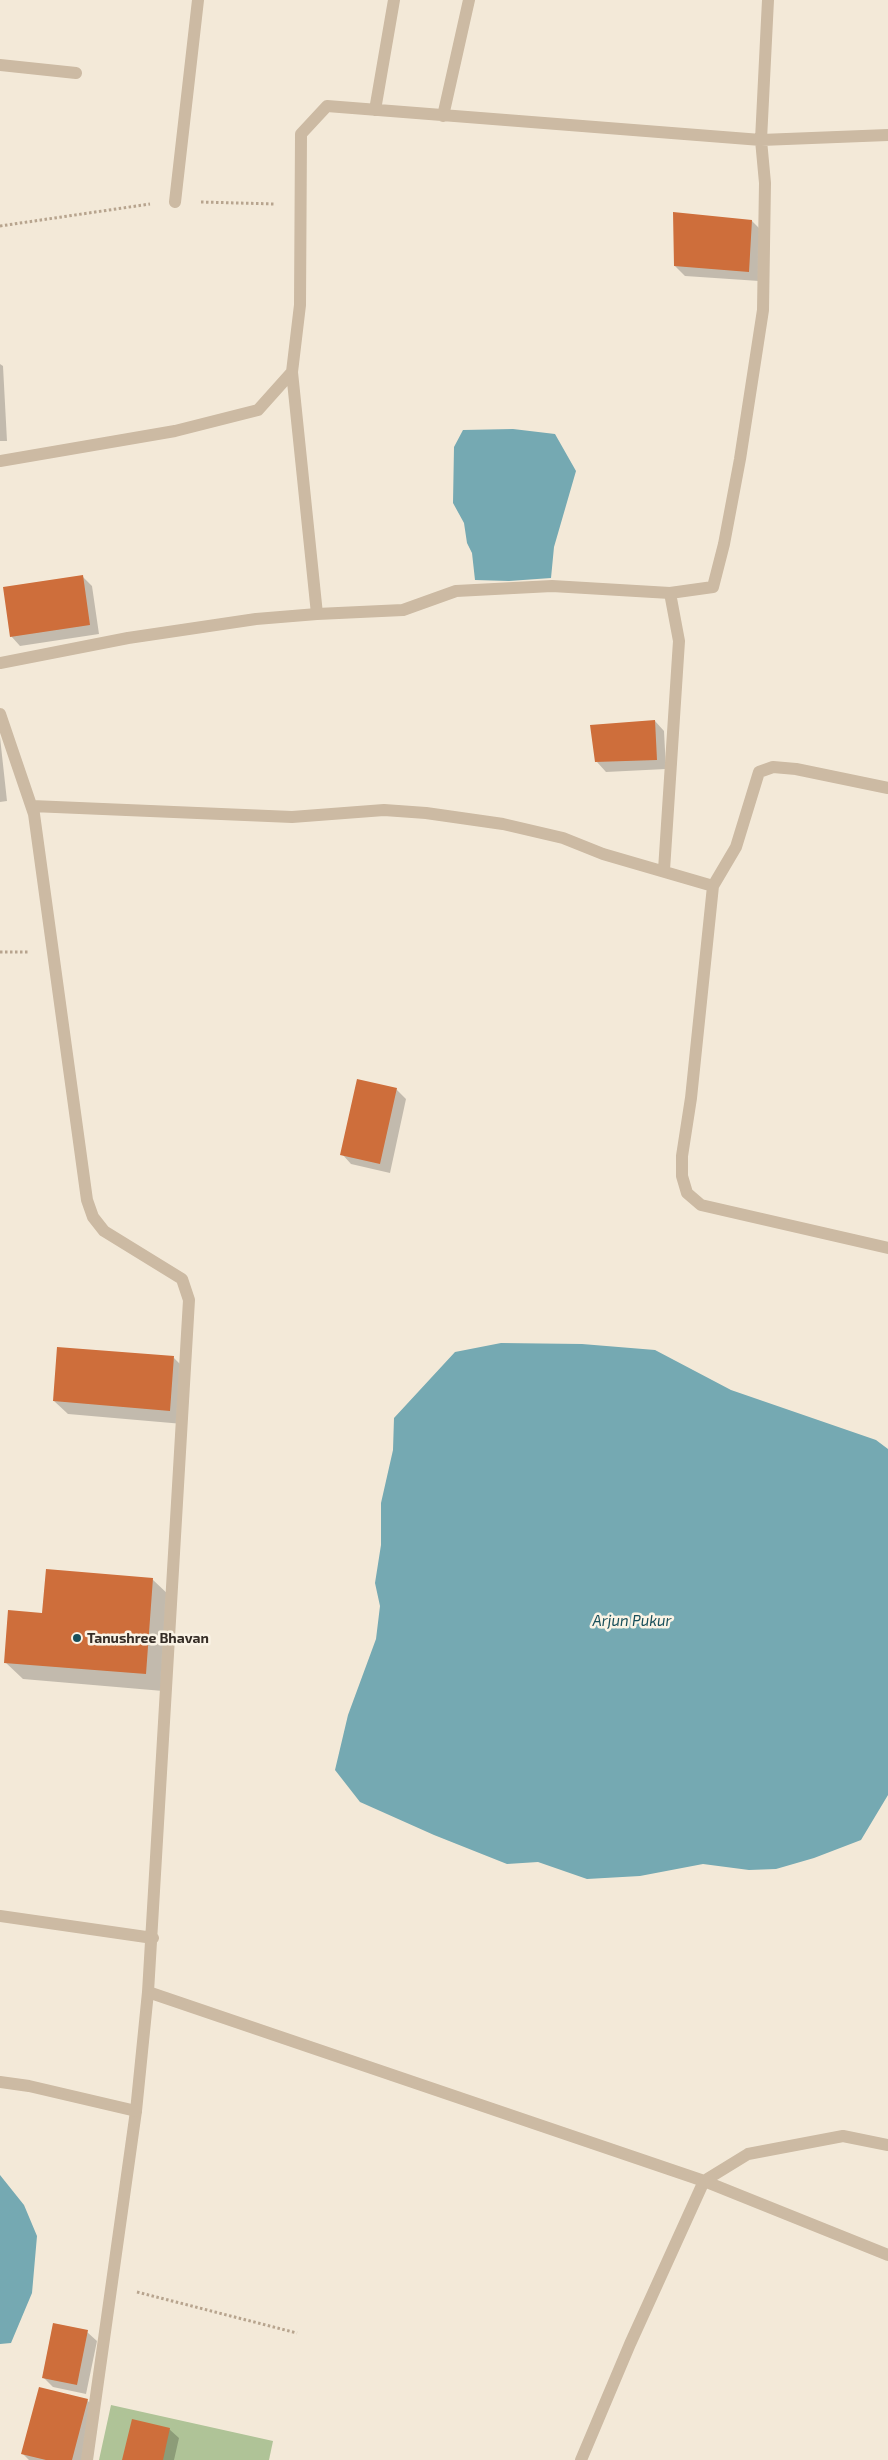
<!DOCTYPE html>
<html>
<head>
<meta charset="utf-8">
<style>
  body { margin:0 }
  canvas { display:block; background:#f3e9d8 }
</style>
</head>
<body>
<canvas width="888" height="2460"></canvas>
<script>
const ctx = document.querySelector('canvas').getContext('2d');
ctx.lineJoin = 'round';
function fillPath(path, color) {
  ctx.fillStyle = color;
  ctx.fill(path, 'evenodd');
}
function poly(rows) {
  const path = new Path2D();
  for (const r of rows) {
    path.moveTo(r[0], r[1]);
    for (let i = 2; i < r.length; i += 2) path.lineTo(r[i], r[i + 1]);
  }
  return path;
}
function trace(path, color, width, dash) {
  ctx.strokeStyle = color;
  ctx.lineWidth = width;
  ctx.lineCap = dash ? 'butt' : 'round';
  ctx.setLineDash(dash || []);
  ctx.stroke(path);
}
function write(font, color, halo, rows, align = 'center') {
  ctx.font = font + ' "Exo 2",sans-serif';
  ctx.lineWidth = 5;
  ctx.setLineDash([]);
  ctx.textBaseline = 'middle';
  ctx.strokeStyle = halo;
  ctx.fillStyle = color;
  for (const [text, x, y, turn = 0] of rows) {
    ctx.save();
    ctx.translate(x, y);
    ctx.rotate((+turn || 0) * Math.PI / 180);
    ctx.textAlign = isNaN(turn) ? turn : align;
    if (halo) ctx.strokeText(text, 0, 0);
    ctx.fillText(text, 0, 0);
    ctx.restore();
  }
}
const green = poly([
  [111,2405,273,2441,269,2460,99,2460]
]);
const water = poly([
  [513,429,555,434,576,471,554,547,551,578,509,581,475,580,472,553,467,543,464,523,453,503,454,447,463,430],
  [501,1343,582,1344,655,1350,731,1390,876,1440,888,1449,888,1795,861,1840,814,1858,776,1869,749,1870,703,1864,640,1876,587,1879,538,1862,507,1864,434,1835,360,1802,335,1770,348,1715,376,1639,380,1606,375,1583,381,1545,381,1503,393,1450,394,1418,455,1352],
  [0,2175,24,2205,37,2236,32,2293,11,2343,0,2344]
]);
const shadow = poly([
  [752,221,762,231,759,281,685,276,675,266],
  [0,364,3,366,7,441,0,441],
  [82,576,92,586,99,634,20,646,11,636],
  [655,721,664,731,666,769,606,772,597,762],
  [0,737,7,801,0,802],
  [396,1089,406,1099,390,1173,351,1164,342,1154],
  [174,1358,188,1372,183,1424,68,1414,54,1401],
  [152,1579,170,1596,163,1691,23,1679,5,1662,43,1614],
  [87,2332,97,2341,86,2394,53,2387,43,2377],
  [87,2400,96,2410,84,2460,29,2460,23,2454],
  [169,2429,179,2438,174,2460,124,2460]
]);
const building = poly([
  [673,212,752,220,749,272,674,266],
  [83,575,90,625,10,637,3,587],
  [655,720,657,760,595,762,590,725],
  [357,1079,397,1088,380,1164,340,1155],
  [57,1347,174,1356,170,1411,53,1401],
  [46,1569,153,1578,146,1674,4,1663,8,1610,42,1613],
  [53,2323,88,2330,77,2385,42,2378],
  [39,2387,88,2399,72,2460,46,2460,21,2454],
  [132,2419,170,2428,163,2460,122,2460]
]);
const path = poly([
  [201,202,275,204],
  [0,226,150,204],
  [0,952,28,952],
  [137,2292,297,2333]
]);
const lane = poly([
  [87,2460,136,2111]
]);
const street = poly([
  [0,65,76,73],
  [375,110,394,0],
  [443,116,469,0],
  [175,202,198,0],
  [292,372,317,614,403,610,456,591,552,586,670,593,679,641,664,870],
  [0,461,175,431,258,410,292,372,300,305,301,134,327,106,761,140,888,135],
  [670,593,713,587,724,544,740,459,763,310,765,183,761,140,768,0],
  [0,663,128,638,256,619,317,614],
  [0,714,34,814,87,1200,93,1217,104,1231,182,1279,189,1300,148,1992,704,2181,888,2255],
  [32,806,292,817,384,810,426,813,503,824,563,838,603,854,713,886,691,1098,682,1156,682,1176,687,1193,701,1205,888,1248],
  [713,886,736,847,759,772,773,767,796,769,888,788],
  [0,1916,153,1938],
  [0,2082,29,2086,136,2111,148,1992],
  [581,2460,630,2344,704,2181,748,2154,843,2136,888,2145]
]);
const markers = [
  [77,1638,5,"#194f5a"]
];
const poiNames = [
  ["Tanushree Bhavan",87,1638]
];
const waterNames = [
  ["Arjun Pukur",632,1621]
];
fillPath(green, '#afc397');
fillPath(water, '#75a9b2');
fillPath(shadow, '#0003');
fillPath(building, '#ce6e3b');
trace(path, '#b7a48e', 3, [2.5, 2.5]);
trace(lane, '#ccbaa3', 12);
trace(street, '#ccbaa3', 12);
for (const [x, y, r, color] of markers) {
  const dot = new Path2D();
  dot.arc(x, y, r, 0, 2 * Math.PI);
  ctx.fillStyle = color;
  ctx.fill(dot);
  trace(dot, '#faf3e5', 2);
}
write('bold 14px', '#362d26', '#faf3e5', poiNames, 'left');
write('italic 15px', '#194f5a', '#faf3e5', waterNames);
</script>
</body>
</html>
